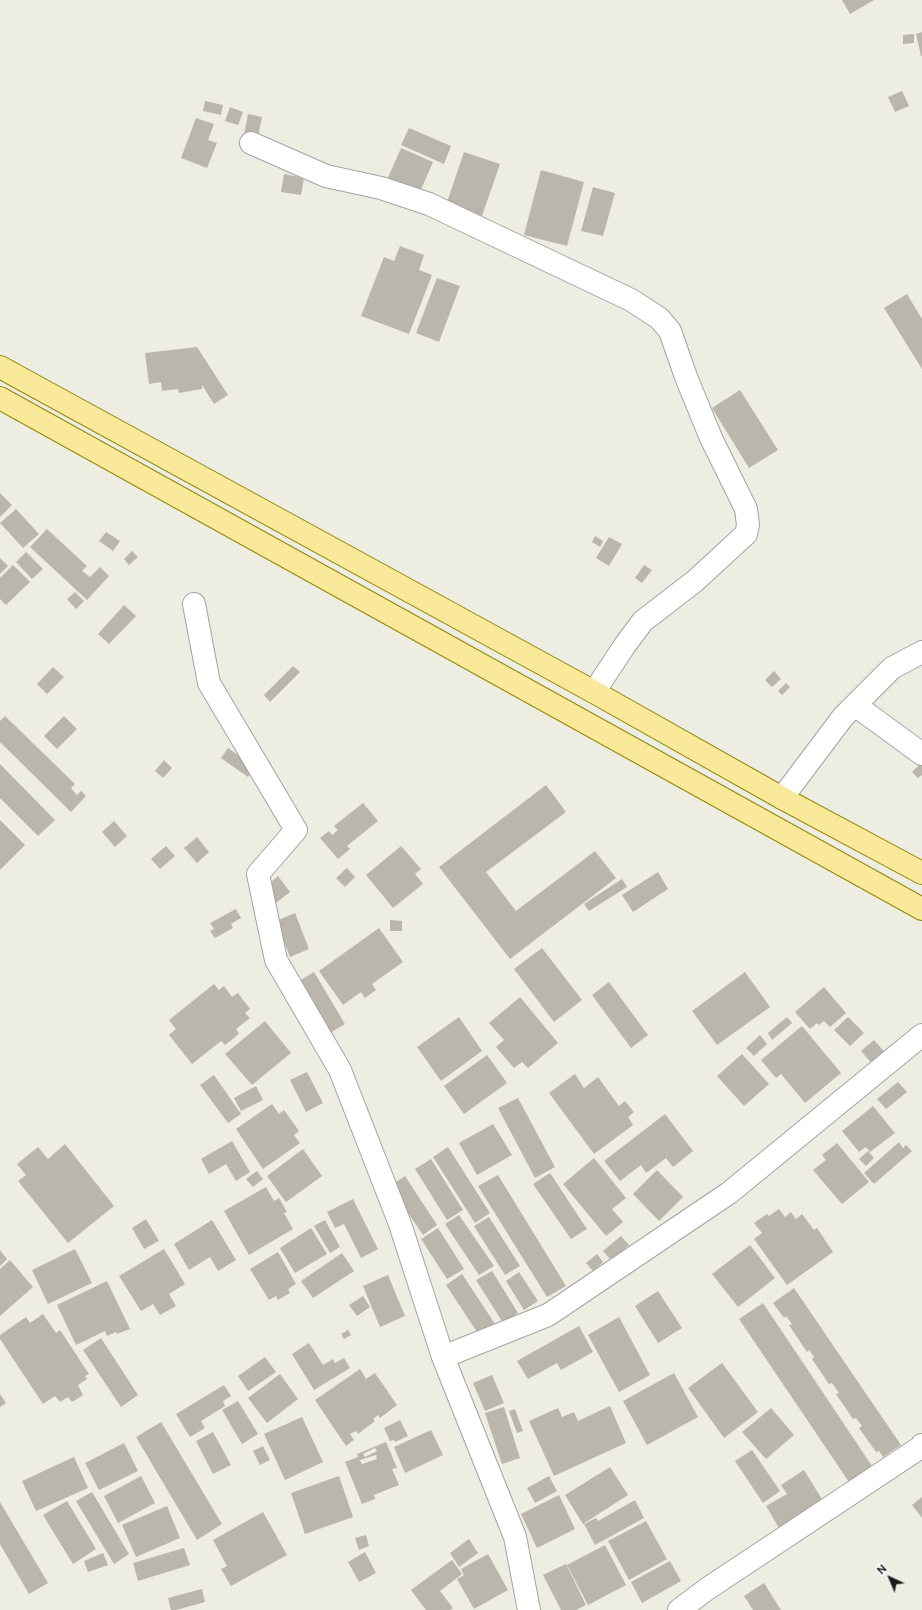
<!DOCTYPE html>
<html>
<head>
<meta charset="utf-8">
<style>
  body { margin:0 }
  #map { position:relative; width:922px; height:1610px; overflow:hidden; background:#edede2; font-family:"DM Sans",sans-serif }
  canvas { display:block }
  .north { position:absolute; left:870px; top:1558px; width:40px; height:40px; -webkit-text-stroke:3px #fff; paint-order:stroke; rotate:316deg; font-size:11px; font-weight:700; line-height:16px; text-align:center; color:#1c1c1c }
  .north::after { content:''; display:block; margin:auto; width:14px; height:18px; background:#1c1c1c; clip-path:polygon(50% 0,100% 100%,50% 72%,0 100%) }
</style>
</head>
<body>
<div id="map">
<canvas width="922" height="1610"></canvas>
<div class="north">N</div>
</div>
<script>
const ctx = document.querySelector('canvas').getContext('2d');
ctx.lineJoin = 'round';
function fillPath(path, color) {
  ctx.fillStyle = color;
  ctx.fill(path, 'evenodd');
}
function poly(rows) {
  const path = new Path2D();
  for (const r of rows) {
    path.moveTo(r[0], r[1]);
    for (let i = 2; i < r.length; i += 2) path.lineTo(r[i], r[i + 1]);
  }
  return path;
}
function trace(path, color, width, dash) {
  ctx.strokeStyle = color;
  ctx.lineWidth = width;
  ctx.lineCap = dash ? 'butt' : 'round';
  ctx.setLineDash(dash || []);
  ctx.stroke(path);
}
const building = poly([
  [842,0,874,0,850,14],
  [922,32,922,56,921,56,916,34],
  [914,34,914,43,903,44,903,35],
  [902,91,909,106,895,112,888,97],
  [205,101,223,105,221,115,203,111],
  [230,107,243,112,238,125,225,121],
  [248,114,262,117,258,137,244,135],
  [196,118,214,124,208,140,217,143,207,168,181,158],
  [409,128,451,146,444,164,401,145],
  [401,148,433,162,419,194,387,180],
  [464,152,500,164,482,216,446,205],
  [541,170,584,182,567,246,524,235],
  [284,174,304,178,301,195,281,192],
  [593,187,615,193,603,236,581,231],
  [400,246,424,255,419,270,432,275,409,334,361,316,384,257,394,261],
  [437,278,460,286,439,342,416,333],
  [907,294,922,319,922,369,884,308],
  [197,347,228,395,214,404,202,385,202,389,179,393,178,389,162,391,161,382,149,384,145,353],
  [740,390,778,450,749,468,712,408],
  [0,493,12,505,0,517],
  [16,509,39,534,23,548,0,523],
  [47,529,87,566,82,571,90,577,100,567,109,576,87,600,30,547],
  [106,532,120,541,113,551,99,541],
  [595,536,603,541,600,547,592,542],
  [609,537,622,544,609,566,596,558],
  [132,551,138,557,129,565,124,559],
  [26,552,43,569,32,579,16,562],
  [0,558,8,566,0,574],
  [13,565,30,582,6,605,0,599,0,578],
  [644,565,652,570,642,583,635,578],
  [75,592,84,601,76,609,67,599],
  [124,605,136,616,109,644,98,634],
  [293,666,300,672,270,702,264,695],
  [53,667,64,677,47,694,37,684],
  [774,671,781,679,772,687,765,680],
  [786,683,790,687,782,695,778,691],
  [5,716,75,784,71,788,77,795,81,791,86,796,71,812,0,742,0,721],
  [64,716,77,729,57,749,44,736],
  [228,748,255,767,248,777,221,758],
  [164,760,172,768,163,778,155,771],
  [922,762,922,775,918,778,912,772],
  [0,764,55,820,38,836,0,798],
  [546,785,566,812,486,872,516,911,595,851,616,878,510,959,439,867],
  [363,803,378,821,347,846,350,849,338,859,320,838,329,831,332,835,338,830,334,826],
  [0,820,25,845,0,870],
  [114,821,127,836,115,847,102,832],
  [197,837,209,852,197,863,184,848],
  [166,846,175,856,160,869,151,859],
  [401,846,421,869,415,874,423,884,393,908,366,875],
  [347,868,355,877,345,887,336,878],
  [658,872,668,889,633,912,622,895],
  [278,876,290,892,276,903,264,888],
  [622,879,627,887,589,911,584,904],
  [236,909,241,918,231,924,233,928,215,938,210,931,214,929,210,923],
  [295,913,309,949,290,957,276,921],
  [390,920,402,921,402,931,390,931],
  [379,928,403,962,372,984,376,990,365,998,361,992,343,1005,319,971],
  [542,948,582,1000,554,1022,514,969],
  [314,972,345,1024,330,1033,299,981],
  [745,972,770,1007,717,1045,692,1011],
  [609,982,648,1035,631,1048,592,995],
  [214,984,219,990,224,986,232,997,238,993,250,1009,245,1013,250,1018,236,1029,239,1034,225,1045,221,1041,192,1064,169,1035,176,1029,169,1020],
  [824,987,846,1013,830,1027,824,1021,819,1025,817,1023,810,1029,795,1012],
  [520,997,558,1043,528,1068,522,1062,514,1068,496,1047,504,1040,489,1023],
  [459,1017,482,1051,441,1081,417,1047],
  [787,1017,792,1023,772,1040,768,1033],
  [848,1017,864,1033,850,1046,834,1030],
  [265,1021,291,1053,252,1085,225,1054],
  [802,1026,841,1073,805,1103,781,1074,776,1078,761,1060],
  [760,1035,767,1044,754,1056,746,1048],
  [874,1040,888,1056,875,1067,861,1051],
  [742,1054,769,1084,744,1106,717,1076],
  [487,1055,507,1083,464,1114,444,1086],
  [307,1072,323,1103,306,1112,290,1080],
  [575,1074,584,1088,598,1077,619,1106,625,1101,634,1112,628,1117,633,1125,594,1154,549,1093],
  [214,1075,241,1114,228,1123,200,1085],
  [898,1082,907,1092,886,1109,877,1099],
  [256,1086,263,1100,241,1111,234,1098],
  [518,1098,555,1167,535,1178,498,1108],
  [272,1104,279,1114,284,1110,299,1131,294,1135,300,1143,263,1169,236,1129],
  [873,1106,895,1133,870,1152,866,1147,859,1152,842,1131],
  [665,1114,693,1151,673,1167,666,1158,646,1173,641,1165,620,1181,604,1161],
  [493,1124,512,1155,477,1175,459,1143],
  [232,1141,250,1172,236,1181,226,1164,209,1174,201,1159],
  [899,1142,903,1148,906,1145,912,1151,874,1184,864,1173],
  [837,1143,869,1182,842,1204,813,1170,826,1160,822,1155],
  [65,1144,114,1206,68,1243,18,1181,26,1175,17,1164,38,1147,48,1159],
  [448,1147,490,1213,475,1223,433,1157],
  [303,1149,322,1176,286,1202,267,1176],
  [868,1151,874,1158,866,1166,859,1159],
  [594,1158,626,1198,612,1209,623,1222,606,1236,563,1184],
  [431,1159,463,1210,447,1220,415,1169],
  [657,1170,683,1197,659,1221,633,1194],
  [257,1171,263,1179,253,1187,246,1179],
  [550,1173,587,1229,571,1239,533,1184],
  [498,1175,566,1286,547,1297,478,1186],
  [405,1176,437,1225,423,1235,390,1186],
  [266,1187,274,1201,279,1198,287,1212,284,1213,293,1229,249,1255,224,1211],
  [353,1199,378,1249,361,1258,344,1224,335,1228,327,1212],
  [779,1209,785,1217,791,1212,796,1219,802,1214,814,1230,817,1228,833,1252,787,1285,754,1239,762,1233,754,1223,767,1214,769,1216],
  [459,1215,494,1266,479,1275,445,1224],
  [489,1217,520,1266,505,1275,474,1226],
  [146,1219,159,1241,144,1249,132,1228],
  [212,1220,236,1260,218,1271,210,1257,189,1270,174,1244],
  [325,1220,340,1247,330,1253,314,1226],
  [311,1228,327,1254,295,1273,280,1248],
  [438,1228,464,1269,447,1279,421,1239],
  [621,1236,629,1245,611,1260,603,1251],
  [750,1245,775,1278,738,1307,712,1274],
  [75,1249,92,1283,48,1304,32,1270],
  [164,1249,185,1284,169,1294,176,1306,160,1315,153,1304,141,1311,119,1276],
  [0,1250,7,1259,0,1266],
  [278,1252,296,1284,288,1289,290,1293,278,1300,276,1296,269,1300,250,1269],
  [342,1253,354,1271,313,1298,301,1281],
  [597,1254,603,1262,593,1271,586,1263],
  [10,1260,33,1287,0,1316,0,1269],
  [492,1271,518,1313,503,1323,476,1280],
  [519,1272,538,1301,524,1310,506,1281],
  [462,1274,495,1324,479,1335,446,1285],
  [388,1275,405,1316,380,1327,363,1286],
  [107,1281,130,1329,117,1334,116,1332,107,1336,105,1331,76,1345,57,1305],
  [794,1288,901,1445,883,1457,879,1451,876,1452,859,1428,862,1426,856,1418,853,1419,836,1394,839,1393,832,1383,829,1384,812,1359,814,1357,809,1350,807,1352,789,1325,792,1324,786,1316,784,1318,773,1303],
  [658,1291,682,1328,658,1343,635,1306],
  [363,1296,370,1307,357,1316,349,1305],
  [763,1303,874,1469,851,1485,739,1319],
  [43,1314,56,1333,60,1330,89,1374,85,1376,87,1379,78,1385,83,1395,72,1402,68,1397,60,1402,55,1396,43,1404,0,1339,0,1335,26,1317,30,1323],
  [619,1317,650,1375,619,1392,588,1335],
  [579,1326,593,1352,561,1370,557,1363,528,1379,517,1361],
  [348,1330,351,1335,344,1339,341,1334],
  [101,1338,138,1395,121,1407,83,1350],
  [309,1343,323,1365,333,1359,335,1363,344,1358,350,1368,314,1390,292,1354],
  [265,1357,276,1372,248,1391,238,1376],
  [722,1363,758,1412,724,1438,688,1388],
  [360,1369,366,1379,375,1373,397,1405,380,1418,378,1415,373,1419,375,1421,358,1434,356,1431,350,1434,354,1440,346,1446,315,1400],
  [674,1373,698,1417,647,1445,623,1401],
  [280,1374,298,1399,267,1423,248,1398],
  [492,1375,504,1403,485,1411,473,1383],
  [224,1385,231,1396,223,1401,225,1406,201,1421,205,1428,190,1437,176,1414],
  [0,1394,6,1403,0,1407],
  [238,1401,258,1434,242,1444,222,1410],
  [610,1406,626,1443,554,1476,529,1421,558,1408,562,1417,574,1412,578,1421],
  [504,1407,520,1458,502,1464,485,1413],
  [771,1408,794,1435,766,1459,742,1432],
  [515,1409,523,1431,517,1433,509,1411],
  [302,1417,323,1462,285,1480,264,1434],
  [400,1420,408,1436,395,1442,394,1440,390,1441,384,1428],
  [161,1422,222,1524,197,1540,136,1437],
  [431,1430,443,1455,405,1473,394,1447],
  [213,1432,231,1465,213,1474,196,1441],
  [386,1442,397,1468,392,1469,399,1485,374,1495,375,1499,362,1504,345,1462,358,1457,357,1454],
  [375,1448,377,1451,365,1457,363,1454],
  [376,1455,377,1459,362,1464,360,1460],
  [124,1443,138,1471,99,1490,85,1463],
  [263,1446,270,1460,260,1465,253,1451],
  [752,1450,780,1491,763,1503,735,1461],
  [74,1457,88,1488,36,1511,22,1481],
  [610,1467,628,1495,583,1524,565,1495],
  [804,1470,823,1501,779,1528,766,1506,787,1494,781,1485],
  [141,1476,155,1503,118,1523,104,1496],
  [339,1476,353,1517,305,1534,291,1493],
  [549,1476,557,1491,535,1503,527,1488],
  [92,1492,129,1554,114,1564,76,1501],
  [559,1495,575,1529,537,1548,521,1514],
  [922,1497,922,1518,912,1505],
  [635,1500,644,1518,595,1545,584,1524,596,1518,598,1521],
  [67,1501,96,1549,73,1564,43,1515],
  [0,1502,48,1583,29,1594,0,1544],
  [167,1506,180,1538,136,1557,122,1525],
  [263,1512,287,1555,231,1586,221,1569,227,1566,213,1540],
  [646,1521,667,1559,629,1580,608,1541],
  [366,1535,369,1546,359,1550,355,1538],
  [469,1539,478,1553,459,1567,450,1553],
  [605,1545,626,1585,588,1605,567,1565],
  [184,1548,190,1565,138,1581,133,1563],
  [365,1552,376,1573,359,1582,348,1562],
  [103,1553,108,1565,88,1572,84,1561],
  [488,1554,508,1590,474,1609,457,1579,464,1575,461,1569],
  [452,1560,462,1574,440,1591,453,1608,450,1610,426,1610,411,1590],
  [670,1561,681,1581,642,1603,631,1582],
  [566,1564,586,1605,576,1610,561,1610,543,1575],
  [764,1583,781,1610,753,1610,744,1596],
  [202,1589,205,1602,176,1610,171,1610,168,1598]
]);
const minor = poly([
  [251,143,326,176,381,188,429,204,631,300,659,318,670,331,686,377,711,438,746,509,748,525,746,534,695,581,643,621,625,645,594,692],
  [194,604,209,683,296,830,258,874,276,960,340,1070,400,1224,443,1357,515,1537,529,1610],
  [855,705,922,754],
  [782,798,843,717,892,668,922,652],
  [443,1357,548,1315,729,1193,922,1035],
  [679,1610,707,1589,921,1447,922,1445]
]);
const primary = poly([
  [0,367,594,692,782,798,922,873],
  [0,398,922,909]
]);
fillPath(building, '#bab6ac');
trace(minor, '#a3a3a3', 24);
trace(primary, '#918703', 24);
trace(minor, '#fff', 22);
trace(primary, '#fae99b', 22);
</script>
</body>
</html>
